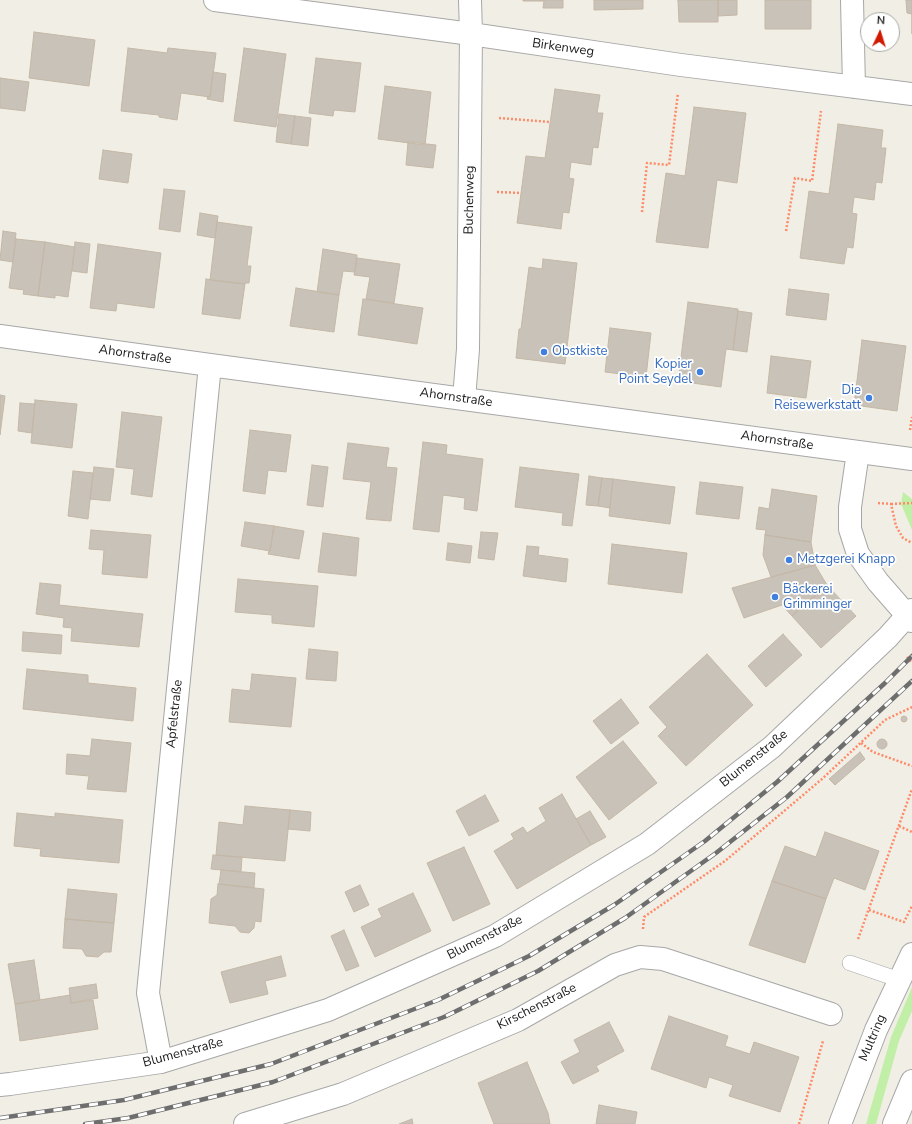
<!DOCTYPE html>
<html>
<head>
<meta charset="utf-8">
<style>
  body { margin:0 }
  #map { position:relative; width:912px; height:1124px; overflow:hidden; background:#f1efe5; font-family:"Nunito Sans",sans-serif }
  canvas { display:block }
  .north { position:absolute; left:860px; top:12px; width:40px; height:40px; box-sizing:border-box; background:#fff; border:1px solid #a6a6a6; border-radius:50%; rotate:4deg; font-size:11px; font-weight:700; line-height:16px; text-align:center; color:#202020 }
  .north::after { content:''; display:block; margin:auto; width:14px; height:18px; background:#cf1900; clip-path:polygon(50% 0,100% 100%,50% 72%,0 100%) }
</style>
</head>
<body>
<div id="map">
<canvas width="912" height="1124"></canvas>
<div class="north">N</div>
</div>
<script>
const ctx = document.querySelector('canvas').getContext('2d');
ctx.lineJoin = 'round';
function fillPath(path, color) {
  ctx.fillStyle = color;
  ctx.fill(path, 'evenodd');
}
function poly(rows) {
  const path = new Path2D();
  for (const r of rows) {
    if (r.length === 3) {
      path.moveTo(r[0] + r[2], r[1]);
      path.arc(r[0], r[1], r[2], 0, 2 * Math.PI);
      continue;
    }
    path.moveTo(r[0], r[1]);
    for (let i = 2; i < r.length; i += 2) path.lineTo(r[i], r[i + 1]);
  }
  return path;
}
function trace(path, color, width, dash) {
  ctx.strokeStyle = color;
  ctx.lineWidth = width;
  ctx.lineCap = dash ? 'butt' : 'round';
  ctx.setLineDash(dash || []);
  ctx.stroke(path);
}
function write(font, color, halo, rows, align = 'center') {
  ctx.font = font + ' "Nunito Sans",sans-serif';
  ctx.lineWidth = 3.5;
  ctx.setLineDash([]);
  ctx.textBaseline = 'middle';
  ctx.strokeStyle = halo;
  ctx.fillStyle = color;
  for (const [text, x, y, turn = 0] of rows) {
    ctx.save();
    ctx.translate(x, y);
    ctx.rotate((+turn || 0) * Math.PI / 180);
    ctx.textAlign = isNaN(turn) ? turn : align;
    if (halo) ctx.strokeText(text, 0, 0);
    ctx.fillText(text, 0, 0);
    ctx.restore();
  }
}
const grass = poly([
  [903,492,912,499,912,530,901,504],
  [912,987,912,1011,899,1041,876,1124,866,1124,891,1037]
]);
const building = poly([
  [523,0,563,0,563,8,543,8,544,1,523,1,523,0],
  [594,0,643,0,643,9,594,10,594,0],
  [678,0,718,0,718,22,679,22,678,0],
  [718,0,737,0,737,15,718,16,718,0],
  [765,0,811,0,811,29,765,29,765,0],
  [906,0,912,0,912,34,912,14,907,13,906,0],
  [34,32,95,40,89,86,29,78,34,32],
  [128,48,167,53,168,48,216,53,210,97,181,93,177,120,159,117,159,115,121,111,128,48],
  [244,48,286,54,276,127,234,121,244,48],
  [316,58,361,63,355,112,334,110,333,116,309,113,316,58],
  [213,72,226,74,223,102,207,99,208,96,210,97,213,72],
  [0,78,29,82,25,111,0,108,0,78],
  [385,86,431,92,425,145,378,139,385,86],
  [555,89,600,95,597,113,603,113,598,148,593,147,591,165,571,162,569,178,574,179,569,213,563,212,561,229,517,223,526,156,545,158,555,89],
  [694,107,746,113,737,183,717,180,708,248,656,242,666,173,685,176,694,107],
  [279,114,295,116,291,144,276,142,279,114],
  [295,116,311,118,308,146,291,144,295,116],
  [838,124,883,130,881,148,886,148,882,183,876,182,874,200,854,197,852,213,857,214,853,248,847,247,844,264,800,258,809,191,829,194,838,124],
  [408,142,436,145,433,168,406,165,408,142],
  [103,150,132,154,128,183,99,179,103,150],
  [164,189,185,191,180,232,159,229,164,189],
  [200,213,218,216,215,238,197,235,200,213],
  [217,222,252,227,247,266,251,266,249,283,245,283,245,284,210,280,217,222],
  [3,231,16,233,13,262,0,260,3,231],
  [16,239,45,242,38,296,23,294,24,290,9,288,16,239],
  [45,242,75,247,68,297,55,295,55,298,38,296,45,242],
  [75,242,90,244,87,273,72,271,75,242],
  [98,244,161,253,154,308,117,303,116,311,90,308,98,244],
  [323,249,357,255,355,272,343,271,339,295,317,292,323,249],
  [357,258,400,264,394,303,366,299,370,277,354,275,357,258],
  [543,259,577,263,565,364,516,358,519,329,521,329,529,267,542,269,543,259],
  [206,279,245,284,240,319,202,314,206,279],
  [296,288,339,295,334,332,290,326,296,288],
  [789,289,829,294,826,320,786,315,789,289],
  [363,299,423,308,417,344,358,335,363,299],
  [688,302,738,309,733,350,726,349,721,387,678,381,688,302],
  [738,311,752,313,747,352,733,350,738,311],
  [610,328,651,333,646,377,605,372,610,328],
  [862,340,906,346,897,411,854,405,862,340],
  [771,356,811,361,806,398,767,393,771,356],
  [0,395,5,396,0,435,0,395],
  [35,400,77,404,72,448,31,443,35,400],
  [20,403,35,404,32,433,18,431,20,403],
  [122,412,162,417,152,497,131,494,134,469,116,467,122,412],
  [250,430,291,435,286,472,268,470,265,494,243,491,250,430],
  [423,442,447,445,446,454,483,459,477,511,464,509,465,498,443,495,439,532,413,529,423,442],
  [348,443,389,448,386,467,397,468,391,521,366,519,371,482,343,479,348,443],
  [312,465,328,467,323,507,307,505,312,465],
  [94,467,114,469,110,501,90,499,94,467],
  [520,467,579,474,572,526,562,525,563,513,515,507,520,467],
  [73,471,93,473,88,519,68,516,73,471],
  [589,476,602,478,598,506,586,505,589,476],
  [602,478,613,479,610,508,598,506,602,478],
  [613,479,675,487,670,524,609,516,613,479],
  [700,482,743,487,739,519,696,514,700,482],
  [772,489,817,496,811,542,765,535,766,530,756,529,759,507,769,509,772,489],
  [245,522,274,526,270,551,241,546,245,522],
  [274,526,304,531,299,559,268,554,269,551,270,551,274,526],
  [91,530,151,535,147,578,102,574,104,550,89,549,91,530],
  [481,532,498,533,494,560,478,558,481,532],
  [323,533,359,538,356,576,318,572,323,533],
  [765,535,811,542,815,565,771,577,763,555,765,535],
  [448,543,472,546,470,563,446,560,448,543],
  [612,544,687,553,682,593,608,584,612,544],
  [527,546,539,547,538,555,568,559,566,582,523,576,527,546],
  [815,565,827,585,792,616,782,605,744,618,732,588,815,565],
  [238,579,318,586,314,627,272,623,272,615,235,612,238,579],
  [40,583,61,585,59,605,143,614,139,647,71,641,72,628,63,627,64,618,36,614,40,583],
  [827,585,856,616,821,648,792,616,827,585],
  [23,632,62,635,61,654,22,651,23,632],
  [783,634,802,655,766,687,748,666,783,634],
  [309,649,338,652,336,681,306,679,309,649],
  [707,654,753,705,686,766,658,736,667,727,649,707,707,654],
  [27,669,88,675,88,683,136,688,133,721,23,709,27,669],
  [252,674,296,678,291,727,229,722,232,689,250,691,252,674],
  [621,699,639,723,611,744,593,721,621,699],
  [904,719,3],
  [882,744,5],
  [92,739,131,743,126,792,87,789,89,776,66,774,67,754,90,756,92,739],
  [623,741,657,783,609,820,576,777,623,741],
  [860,752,865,759,835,785,829,779,860,752],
  [562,794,591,845,517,889,494,851,514,839,511,834,523,827,527,833,546,821,539,808,562,794],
  [485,795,499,821,469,836,456,811,485,795],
  [245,806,290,810,285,861,216,855,219,822,243,825,245,806],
  [290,810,311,812,310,831,288,829,290,810],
  [590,811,606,837,591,845,576,819,590,811],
  [17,813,55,817,55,813,123,820,119,863,40,856,41,849,14,846,17,813],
  [825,832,879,851,865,890,834,878,826,899,772,881,785,846,816,857,825,832],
  [464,847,490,904,453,921,427,863,464,847],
  [213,855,242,857,241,872,211,869,213,855],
  [221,870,255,873,254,888,219,884,221,870],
  [772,881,826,899,805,963,749,945,772,881],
  [218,884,264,889,261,922,255,921,254,928,249,933,240,932,235,926,209,923,211,899,217,895,218,884],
  [360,885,369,905,354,912,345,892,360,885],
  [68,889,117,894,114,923,65,919,68,889],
  [413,893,431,931,375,957,361,927,382,917,378,909,413,893],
  [65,919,114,923,111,952,104,952,98,957,86,956,82,949,63,948,65,919],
  [344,930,359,966,346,971,331,936,344,930],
  [281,956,286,976,265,981,268,994,230,1003,221,972,281,956],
  [34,960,40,1000,15,1004,8,964,34,960],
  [96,984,98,998,71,1003,69,988,96,984],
  [70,995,71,1003,93,1000,98,1029,20,1041,15,1004,70,995],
  [669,1016,728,1036,725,1046,750,1054,754,1042,799,1057,780,1112,729,1096,733,1085,709,1077,706,1088,651,1069,669,1016],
  [609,1022,624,1051,596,1066,599,1071,573,1084,561,1062,580,1052,574,1040,609,1022],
  [527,1062,548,1113,550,1124,494,1124,478,1083,527,1062],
  [599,1105,637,1112,635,1124,596,1124,599,1105],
  [412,1119,413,1124,399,1124,412,1119]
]);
const path = poly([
  [499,118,550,122],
  [497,192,521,193],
  [642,212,647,163,669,165,678,93],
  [786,231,795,178,812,181,821,111],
  [910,430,912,417],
  [878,503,891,504,896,526,903,538,912,543],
  [891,504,912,503],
  [907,657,912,663],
  [861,743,873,752,912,766],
  [899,826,912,832],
  [869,910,904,922,912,906],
  [643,929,644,917,725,861,822,779,885,720,912,707],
  [858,939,912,789],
  [799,1124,823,1041]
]);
const lane = poly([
  [850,963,900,980]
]);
const street = poly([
  [215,0,471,34,681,65,912,94],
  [852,0,854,87],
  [0,336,210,365,912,459],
  [464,399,468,349,471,34,470,0],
  [858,452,850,507,850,529,858,554,878,582,912,621],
  [161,1062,148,993,210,365],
  [0,1085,10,1084,161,1062,328,1010,495,936,647,844,772,747,888,637,912,610],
  [245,1124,343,1094,518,1020,615,965,640,957,663,959,831,1014],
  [840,1124,876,1030,912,954],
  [894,1124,912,1081]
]);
const rail = poly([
  [0,1118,124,1100,271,1064,438,1000,529,956,614,905,705,841,777,782,885,683,912,656],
  [85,1124,128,1118,273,1082,444,1017,538,971,625,918,716,853,787,797,912,681]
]);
const markers = [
  [544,352,4,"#3f7fe0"],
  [700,372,4,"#3f7fe0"],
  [869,398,4,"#3f7fe0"],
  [789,560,4,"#3f7fe0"],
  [775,597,4,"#3f7fe0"]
];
const streetNames = [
  ["Birkenweg",563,48,8],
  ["Buchenweg",470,200,-89],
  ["Ahornstraße",135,355,8],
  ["Ahornstraße",456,398,8],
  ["Ahornstraße",777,441,8],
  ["Apfelstraße",175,714,-84],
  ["Blumenstraße",754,759,-39],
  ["Blumenstraße",485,938,-27],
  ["Kirschenstraße",537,1007,-27],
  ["Multring",873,1038,-67],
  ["Blumenstraße",183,1053,-15]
];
const shopNames = [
  ["Obstkiste",552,352],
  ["Kopier",692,365,"right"],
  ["Point Seydel",692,380,"right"],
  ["Die",861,391,"right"],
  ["Reisewerkstatt",861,406,"right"],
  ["Metzgerei Knapp",797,560],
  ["Bäckerei",783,590],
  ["Grimminger",783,605]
];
fillPath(grass, '#c2efa7');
fillPath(building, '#c9c2b8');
trace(building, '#c4b7a6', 1);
trace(lane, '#a7a7a7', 16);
trace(street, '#a7a7a7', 24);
trace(path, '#ff8a68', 2.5, [2, 2]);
trace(lane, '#fff', 15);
trace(street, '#fff', 22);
trace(rail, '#6e6e6e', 4.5);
trace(rail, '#fff', 3, [9]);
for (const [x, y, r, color] of markers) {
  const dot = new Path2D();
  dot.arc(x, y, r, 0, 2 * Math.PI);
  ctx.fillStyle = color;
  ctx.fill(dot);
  trace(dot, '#fff', 1.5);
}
write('13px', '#202020', '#fff', streetNames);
write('13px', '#366cbe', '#fff', shopNames, 'left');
</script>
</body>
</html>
